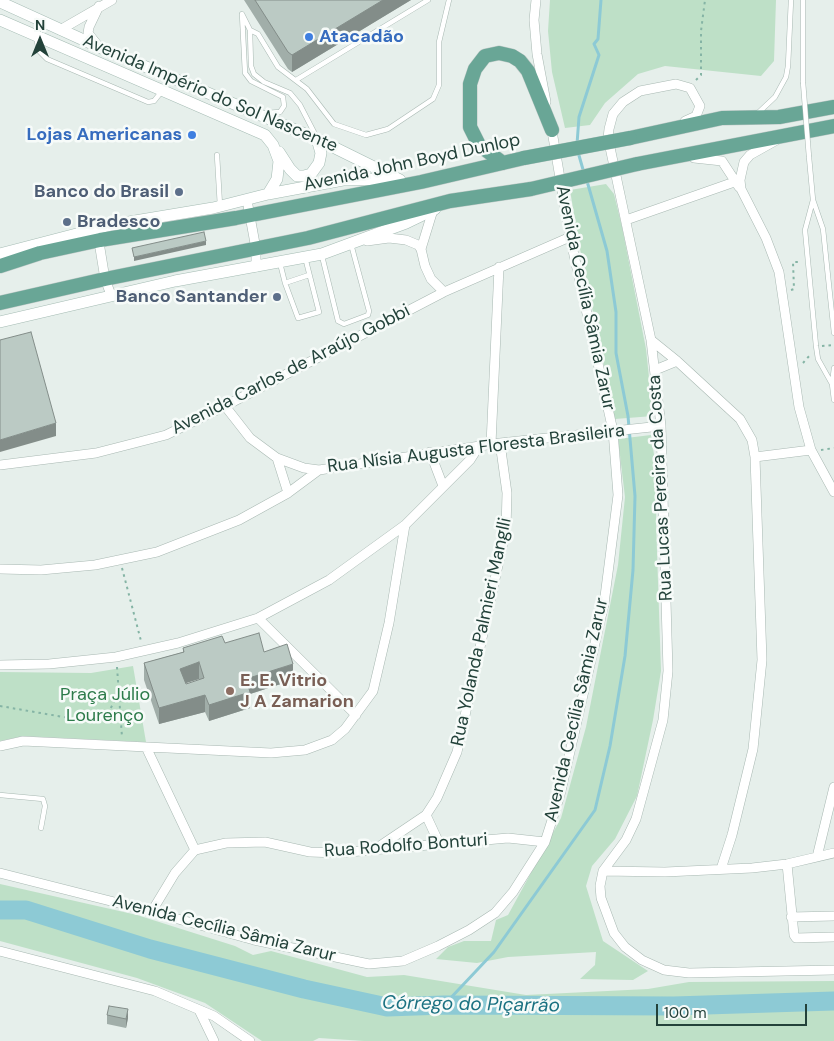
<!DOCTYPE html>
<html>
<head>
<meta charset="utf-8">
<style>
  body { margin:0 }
  #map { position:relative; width:834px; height:1041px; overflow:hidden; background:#e6efeb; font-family:"DM Sans",sans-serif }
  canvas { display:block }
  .north { position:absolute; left:15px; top:15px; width:50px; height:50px; -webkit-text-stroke:4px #f7fbf9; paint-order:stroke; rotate:0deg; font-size:14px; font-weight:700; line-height:20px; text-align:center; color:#23423a }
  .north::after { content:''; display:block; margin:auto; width:18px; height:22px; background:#23423a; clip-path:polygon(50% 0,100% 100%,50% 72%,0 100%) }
  .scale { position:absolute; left:656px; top:1004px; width:151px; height:22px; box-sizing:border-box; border:2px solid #23423a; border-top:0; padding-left:6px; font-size:15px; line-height:18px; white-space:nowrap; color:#23423a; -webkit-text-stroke:4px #f7fbf9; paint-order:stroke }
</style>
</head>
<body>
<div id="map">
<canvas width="834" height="1041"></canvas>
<div class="north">N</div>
<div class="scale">100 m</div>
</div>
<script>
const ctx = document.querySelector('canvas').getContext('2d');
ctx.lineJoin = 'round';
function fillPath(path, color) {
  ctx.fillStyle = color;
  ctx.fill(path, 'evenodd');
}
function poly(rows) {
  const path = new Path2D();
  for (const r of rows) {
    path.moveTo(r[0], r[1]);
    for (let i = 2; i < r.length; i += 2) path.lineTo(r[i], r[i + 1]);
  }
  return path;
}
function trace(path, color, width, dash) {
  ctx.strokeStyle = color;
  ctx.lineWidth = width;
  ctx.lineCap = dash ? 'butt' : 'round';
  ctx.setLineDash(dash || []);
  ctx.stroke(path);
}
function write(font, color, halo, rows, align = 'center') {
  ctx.font = font + ' "DM Sans",sans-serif';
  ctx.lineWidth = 5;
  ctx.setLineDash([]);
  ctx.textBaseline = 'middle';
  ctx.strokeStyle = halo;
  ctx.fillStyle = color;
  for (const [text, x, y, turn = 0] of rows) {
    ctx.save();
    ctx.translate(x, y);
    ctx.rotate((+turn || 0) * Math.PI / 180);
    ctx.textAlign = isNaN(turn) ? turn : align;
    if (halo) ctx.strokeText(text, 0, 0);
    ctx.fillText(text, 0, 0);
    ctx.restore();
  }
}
const green = poly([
  [550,0,776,0,774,61,761,76,665,66,638,74,605,103,590,125,565,128,552,72,548,31],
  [606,184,614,194,622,227,646,349,653,416,615,419,579,244,570,190],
  [651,435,657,474,656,522,661,671,653,720,637,796,615,839,592,866,586,886,603,941,648,971,633,980,580,979,595,965,596,952,508,957,477,963,436,959,448,947,464,941,491,941,496,920,508,915,561,818,586,727,618,565,625,497,618,439],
  [133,666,146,742,23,736,0,741,0,672,91,673],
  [0,884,137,915,235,946,253,955,271,951,367,977,404,975,526,995,648,989,689,982,834,981,834,1041,364,1041,319,1038,313,1041,262,1041,205,1003,137,978,0,941]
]);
const stream = poly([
  [577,144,579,117,599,55,594,44,598,39,601,0],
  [578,152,584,173],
  [444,1005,494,952,595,810,610,746,625,656,633,570,635,496,628,416,616,353,616,312,607,251,587,181]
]);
const river = poly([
  [0,910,26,910,150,949,304,989,387,1007,444,1005,674,1006,834,1001]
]);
const path = poly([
  [696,80,701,75,701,31,705,0],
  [791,290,794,289,793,262,801,262],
  [822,346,834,345],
  [803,363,810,355],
  [821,450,834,448],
  [122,568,141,641],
  [117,667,122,737],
  [0,706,75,719,103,718,108,713,119,693]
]);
const lane = poly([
  [803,0,803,82],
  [250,30,258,34,278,67,307,89,334,124,366,135,388,129,433,99,439,85,439,42,449,0],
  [36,37,39,51,47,59,148,102,154,101,162,91],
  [296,80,428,0],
  [266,113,280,112,284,106,283,97,251,81,245,73,242,14,250,30,251,66,254,74,264,82,290,93,300,105,316,136],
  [758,113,775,97,786,77,788,66,791,0],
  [217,155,220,206],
  [809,157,813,200,823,229,834,333],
  [813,200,805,230,816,346,818,359,832,384],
  [322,256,338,321,344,324,368,315,369,311,351,244],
  [305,257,319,312,298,318,285,283,309,275],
  [280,263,285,283],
  [834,368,832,384,834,400],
  [0,795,43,799,45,806,41,828]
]);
const street = poly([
  [536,0,534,20,537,54,546,102],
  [60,30,112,0],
  [99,47,88,33,89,27,99,6],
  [685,121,696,116,700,106,690,88,676,84,640,91,623,102,613,114,609,129,608,138,651,340,661,426,668,671,663,720,636,819,626,840,603,871,600,886,601,898,614,933,625,947,642,960,664,970,689,973,834,970],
  [775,141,750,155,744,162,740,180,741,189,766,238,779,272,799,407,811,450,834,492],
  [694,158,722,161,739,187],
  [247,200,256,249,256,267],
  [433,210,421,249,425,266,431,279,444,292],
  [626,220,740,180],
  [98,236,105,279,111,295],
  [367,241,389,238,406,240,418,245,421,249],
  [651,340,677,361,740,419,752,440,755,457,762,660,753,749,732,835,721,869],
  [655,370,677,361],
  [225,406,250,438,277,458,304,468,319,470,500,443,661,426],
  [491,444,499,267],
  [430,452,443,486],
  [755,457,811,450],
  [277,458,288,493],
  [0,465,96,453,166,435,225,406,444,292,570,237],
  [0,569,41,570,95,565,157,552,239,520,288,493,319,470],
  [258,618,356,715],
  [0,665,49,664,116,657,178,643,258,618,329,580,405,525,470,460,479,446],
  [0,746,23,741,271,753,305,750,332,740,345,729,373,691,389,623,405,525],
  [146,747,195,850],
  [426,815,439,843],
  [374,850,426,815,437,798,457,752,506,529,507,493,500,443],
  [817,857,834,787],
  [787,864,794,935,796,938,834,937],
  [603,871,665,872,752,868,787,864,834,853],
  [0,873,138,908,254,940,369,964,403,961,438,946,469,930,495,913,513,892,545,842,560,795,604,604,618,495,613,431,570,237,551,125],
  [152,911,175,873,195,850,226,843,265,842,310,852,338,853,508,838,545,842],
  [791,917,834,916],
  [0,951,155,991,214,1016,250,1041],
  [199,1010,214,1041]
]);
const secondary = poly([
  [0,2,99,47,317,139,400,180],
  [0,20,265,135,273,145,279,161,277,179,268,194],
  [279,152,290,169,297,176,304,176,311,174,319,163,321,153,317,139],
  [0,254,111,225,213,208,268,194,343,180,395,179],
  [0,322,175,281,322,254,406,223,435,209]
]);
const primary = poly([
  [630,138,722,118,779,117,834,107],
  [503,163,479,145,470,127,470,84,475,69,485,56,499,53,512,56,520,61,528,71,552,130],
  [637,164,834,126],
  [0,266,40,253,100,240,236,218,421,182,524,158],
  [0,303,105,279,308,238,450,201,531,189]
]);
const laneBridge = poly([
  [803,82,809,157]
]);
const primaryBridge = poly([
  [524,158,630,138],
  [531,189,637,164]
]);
const wall = poly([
  [244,0,411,0,292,72,288,69],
  [225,643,264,652,293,680,250,694,250,708,209,721,205,712,159,724,144,680,144,663,183,652,183,648],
  [199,679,199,680,186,684,185,683],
  [107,1015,128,1018,126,1028,107,1024]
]);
const shadedWall = poly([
  [383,0,411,0,292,72,292,55],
  [206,241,206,245,134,261,134,257],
  [56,423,56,436,0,452,0,440],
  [199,662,199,679,180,685,180,669],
  [293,664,293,680,250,694,250,708,209,721,209,705,246,679],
  [205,695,205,712,159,724,159,708],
  [128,1009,128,1018,126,1028,126,1019]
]);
const building = poly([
  [255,0,383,0,292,55,288,52,255,0],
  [204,232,206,241,134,257,132,248,204,232],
  [31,332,56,423,0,440,0,340,31,332],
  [259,633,264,652,287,644,293,664,246,679,250,692,209,705,205,695,159,708,144,663,184,652,183,648,222,636,225,643,259,633],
  [199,662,204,678,186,684,180,669,199,662],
  [109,1006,128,1009,126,1019,107,1015,109,1006]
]);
const markers = [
  [309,37,5,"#3f7fe0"],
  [192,135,5,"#3f7fe0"],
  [179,192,5,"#5c6f8a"],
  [67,222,5,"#5c6f8a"],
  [277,297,5,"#5c6f8a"],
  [230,691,5,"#8d6e63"]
];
const shopNames = [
  ["Atacadão",319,37],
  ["Lojas Americanas",182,135,"right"]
];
const streetNames = [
  ["Avenida Império do Sol Nascente",210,94,23],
  ["Avenida John Boyd Dunlop",412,163,-12],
  ["Avenida Cecília Sâmia Zarur",585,298,78],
  ["Avenida Carlos de Araújo Gobbi",291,370,-27],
  ["Rua Nísia Augusta Floresta Brasileira",476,449,-7],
  ["Rua Lucas Pereira da Costa",661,488,-93],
  ["Rua Yolanda Palmieri Manglli",482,632,-78],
  ["Avenida Cecília Sâmia Zarur",577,710,-77],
  ["Rua Rodolfo Bonturi",406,846,-4],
  ["Avenida Cecília Sâmia Zarur",224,929,14]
];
const serviceNames = [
  ["Banco do Brasil",169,192],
  ["Bradesco",77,222,"left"],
  ["Banco Santander",267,297]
];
const educationNames = [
  ["E. E. Vitrio",240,681],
  ["J A Zamarion",240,702]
];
const parkNames = [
  ["Praça Júlio",105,695],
  ["Lourenço",105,716]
];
const waterNames = [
  ["Córrego do Piçarrão",471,1005,1]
];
fillPath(green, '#bee0c7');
trace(stream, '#8dcad5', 3);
trace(river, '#8dcad5', 19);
trace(lane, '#a8b8b2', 5.5);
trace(street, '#a8b8b2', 10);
trace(secondary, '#a4bbb3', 12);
trace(primary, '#c1cac8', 15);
trace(path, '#85b4a5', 2, [2.5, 4]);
trace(lane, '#fff', 4.5);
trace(street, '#fff', 9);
trace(secondary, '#fff', 11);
trace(primary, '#69a696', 14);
trace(laneBridge, '#a8b8b2', 5.5, []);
trace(primaryBridge, '#c1cac8', 15, []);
trace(laneBridge, '#fff', 4.5);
trace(primaryBridge, '#69a696', 14);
fillPath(wall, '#a1aea9');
fillPath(shadedWall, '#838d89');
fillPath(building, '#bbcac4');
trace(building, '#838d89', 1);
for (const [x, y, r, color] of markers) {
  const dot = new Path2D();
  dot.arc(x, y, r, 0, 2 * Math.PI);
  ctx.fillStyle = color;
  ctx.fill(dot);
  trace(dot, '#f7fbf9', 2);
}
write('bold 18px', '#366cbe', '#f7fbf9', shopNames, 'left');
write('18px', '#23423a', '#f7fbf9', streetNames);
write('bold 18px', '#4e5e75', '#f7fbf9', serviceNames, 'right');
write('bold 18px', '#785e54', '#f7fbf9', educationNames, 'left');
write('18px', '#2c7b4a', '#f7fbf9', parkNames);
write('italic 19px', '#1a7181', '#f7fbf9', waterNames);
</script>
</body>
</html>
